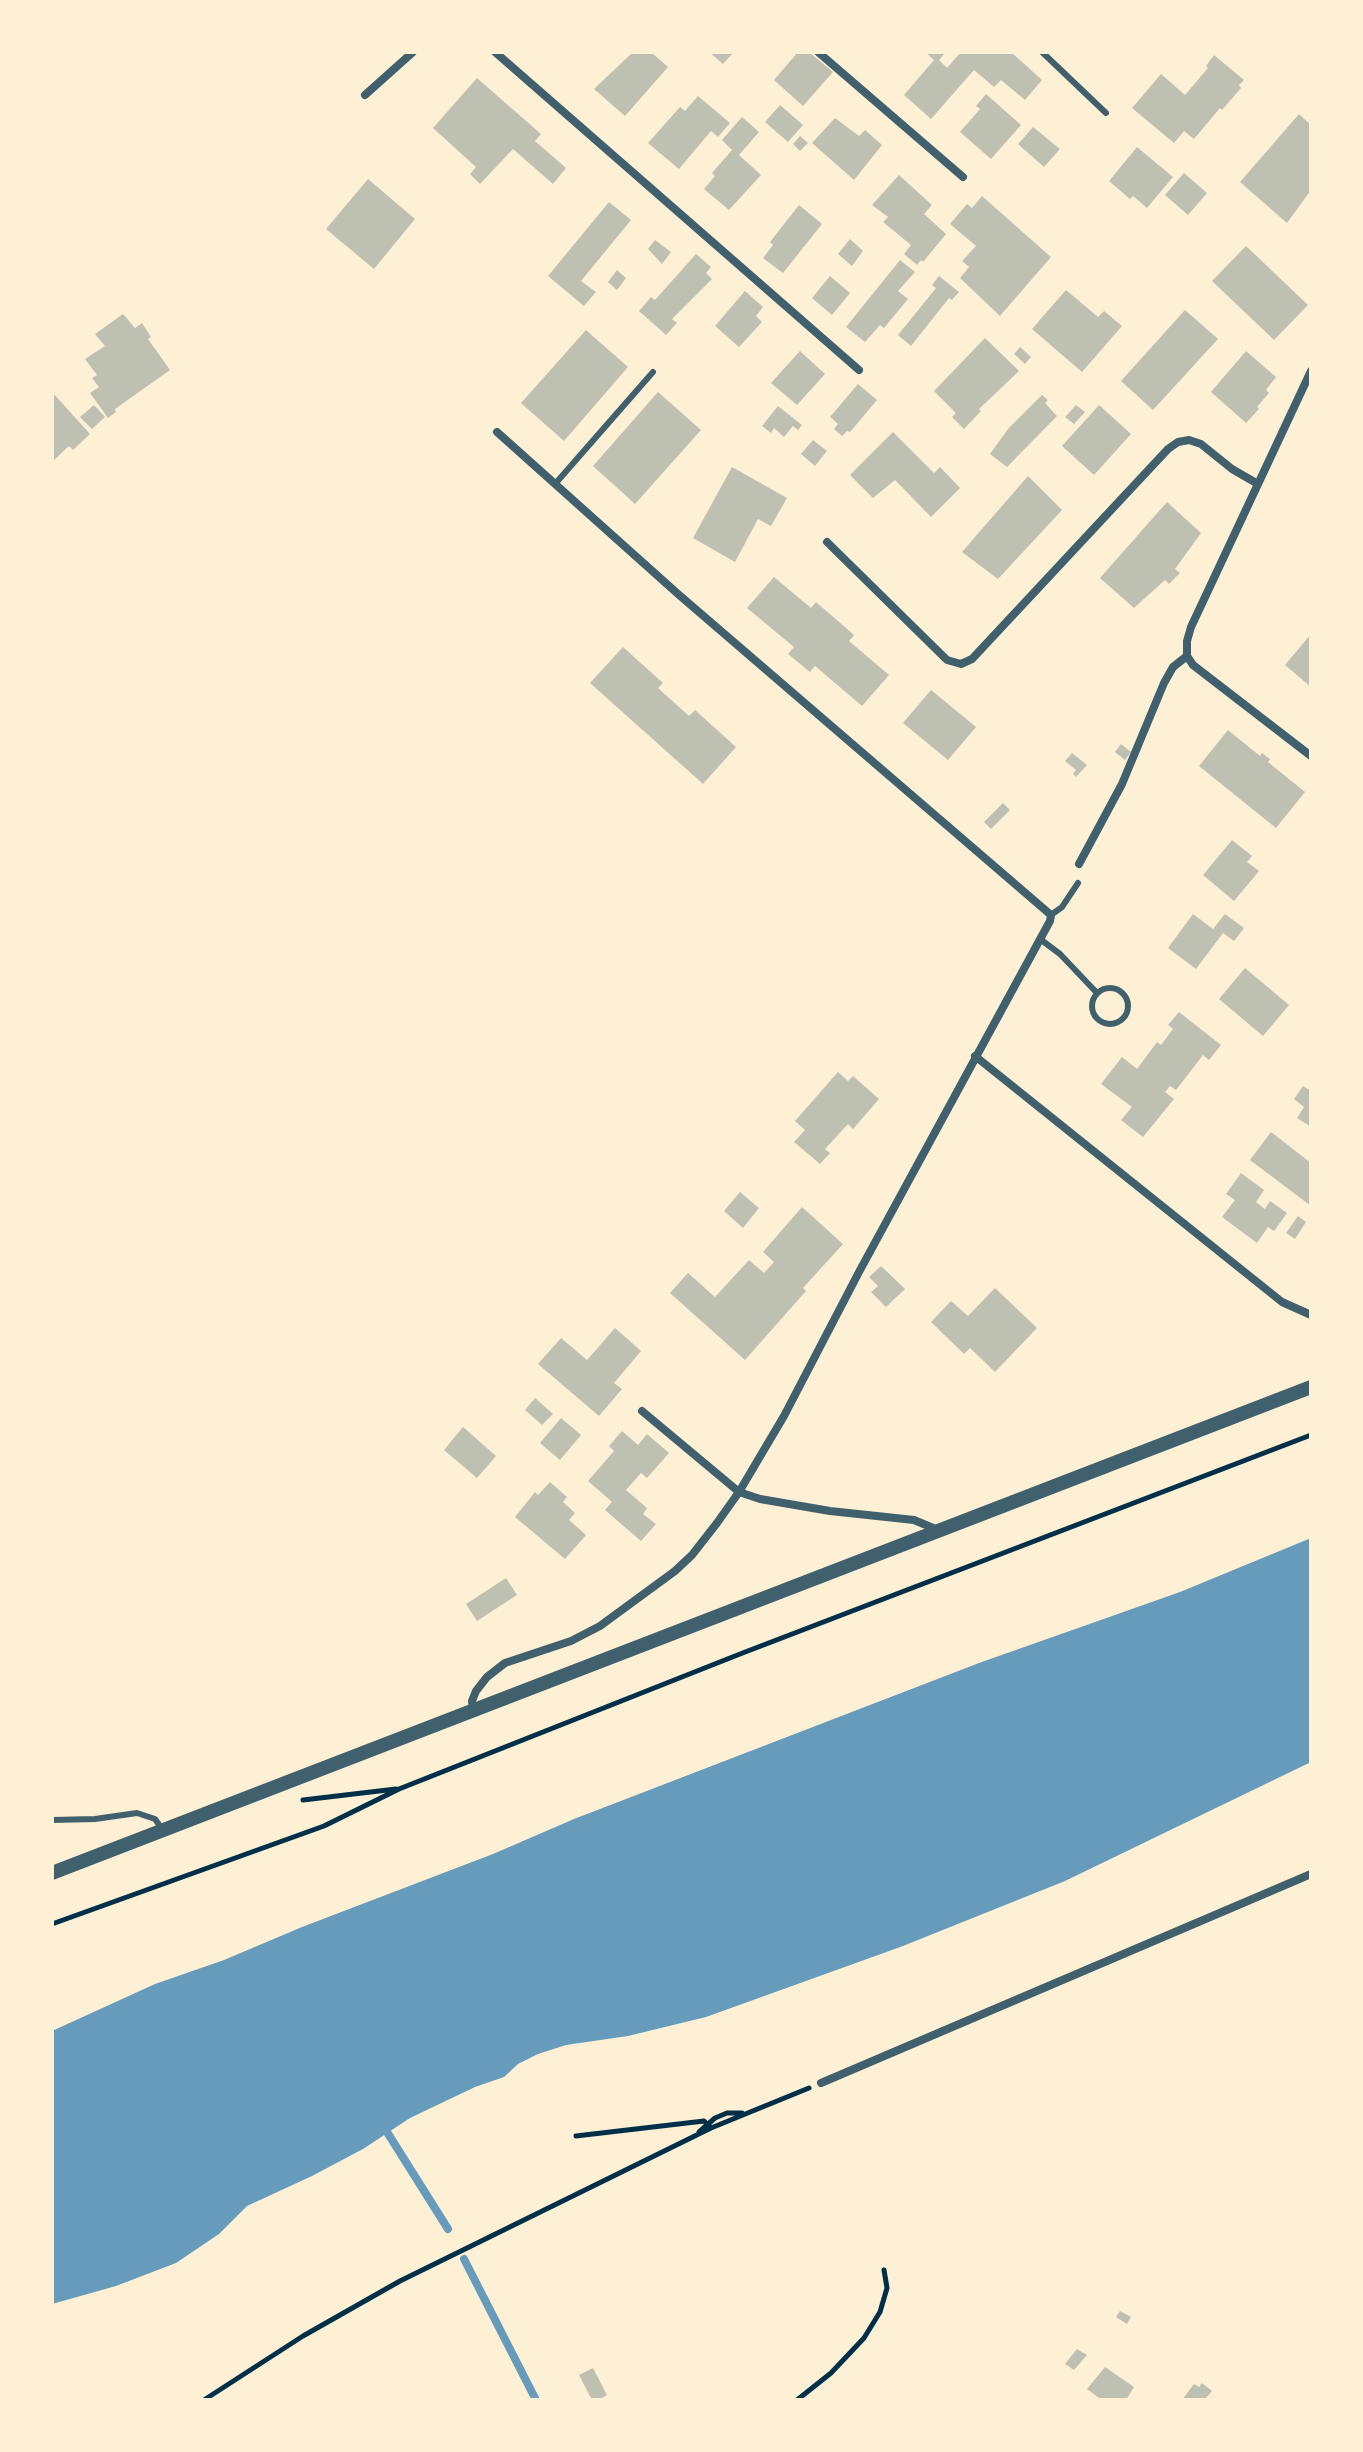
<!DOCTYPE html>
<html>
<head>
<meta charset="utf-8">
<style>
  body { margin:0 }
  #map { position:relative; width:1363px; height:2452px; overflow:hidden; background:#fdf0d5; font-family:"Fira Sans Condensed",sans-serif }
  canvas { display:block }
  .frame { position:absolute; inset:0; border:54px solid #fdf0d5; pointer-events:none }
</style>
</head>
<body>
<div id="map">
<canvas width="1363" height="2452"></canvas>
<div class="frame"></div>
</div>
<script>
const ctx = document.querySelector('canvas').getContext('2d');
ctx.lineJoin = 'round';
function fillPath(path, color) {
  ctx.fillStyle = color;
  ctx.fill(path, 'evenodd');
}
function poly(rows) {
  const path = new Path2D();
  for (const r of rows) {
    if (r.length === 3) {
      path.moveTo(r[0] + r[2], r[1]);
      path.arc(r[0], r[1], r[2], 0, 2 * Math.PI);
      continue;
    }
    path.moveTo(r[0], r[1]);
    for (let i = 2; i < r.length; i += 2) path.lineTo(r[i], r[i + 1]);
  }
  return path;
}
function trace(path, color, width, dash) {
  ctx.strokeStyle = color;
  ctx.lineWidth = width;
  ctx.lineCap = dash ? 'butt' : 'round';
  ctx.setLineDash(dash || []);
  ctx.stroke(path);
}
const water = poly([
  [1311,1538,1311,1762,1065,1881,903,1946,706,2017,628,2036,566,2045,538,2054,518,2064,504,2077,475,2087,410,2118,363,2149,312,2176,247,2206,219,2234,176,2263,116,2286,52,2304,52,2031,155,1984,224,1960,302,1927,493,1854,574,1819,979,1663,1180,1592]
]);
const stream = poly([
  [382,2124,448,2229],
  [464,2259,536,2400]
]);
const building = poly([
  [633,52,651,52,668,67,625,116,594,89],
  [709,52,734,52,723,64],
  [798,52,809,52,833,72,803,106,774,80],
  [925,52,946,52,939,60,947,68,961,52,1011,52,1042,80,1025,100,1001,80,994,87,974,70,931,119,904,95,934,60],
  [1214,55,1244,80,1239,85,1241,88,1222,110,1220,108,1194,139,1184,131,1174,143,1132,108,1161,74,1185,95,1208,68,1206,66],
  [477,78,541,134,535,141,566,168,553,184,513,149,480,184,470,174,476,167,433,128],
  [986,94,1021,125,991,159,960,132,980,109,976,106],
  [698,96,730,123,718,137,711,131,679,169,648,143,680,107,685,111],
  [780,105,803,125,788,142,765,122],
  [1299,114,1311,125,1311,190,1287,223,1240,182],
  [742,117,759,132,739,155,761,175,729,210,704,189,715,176,712,173,732,150,722,140],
  [835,118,859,136,865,130,882,145,854,180,812,143],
  [1033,127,1060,149,1044,167,1018,144],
  [800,136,808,143,800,151,793,144],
  [1137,147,1173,177,1147,208,1133,196,1130,199,1109,181],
  [1184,173,1207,193,1188,215,1165,195],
  [899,175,932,205,924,214,946,234,923,262,921,260,917,265,904,254,911,245,883,222,888,217,872,205],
  [368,179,415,219,374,269,326,229],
  [982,196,1051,257,1000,316,960,278,969,267,962,261,976,246,950,224,967,204,972,208],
  [609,202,631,220,581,281,596,292,584,306,548,276],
  [799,205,822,224,783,273,763,258,773,245,770,242],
  [850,239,863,251,852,266,838,254],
  [655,240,671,252,662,264,648,249],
  [1246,246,1308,305,1274,340,1212,281],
  [696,254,711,267,706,273,712,279,672,319,677,323,666,335,639,311,651,297,655,300],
  [900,260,915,272,898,291,908,299,884,328,880,325,865,342,846,327],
  [617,270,626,278,617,290,608,282],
  [830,276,850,293,832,315,812,298],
  [939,276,959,292,952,300,949,298,911,346,898,335,936,288,932,285],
  [1066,290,1098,317,1104,311,1122,326,1082,372,1032,329],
  [745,291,763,307,756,316,762,322,739,347,715,326],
  [1185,310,1218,339,1153,410,1121,381],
  [123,314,135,328,142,323,151,337,148,339,170,370,115,409,116,412,108,418,90,393,99,387,92,378,97,375,85,359,105,346,95,334],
  [586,330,628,367,564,441,521,403],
  [985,338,1019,371,979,409,981,411,964,429,952,417,956,413,934,391],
  [1020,347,1031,357,1025,364,1014,354],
  [800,351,825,374,797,405,771,383],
  [1246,351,1276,377,1266,390,1269,393,1257,407,1259,409,1246,423,1211,392],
  [858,384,877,400,850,432,847,431,842,436,834,429,838,424,830,417],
  [52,392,90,434,73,450,69,446,52,462],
  [658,392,701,430,635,504,593,466],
  [1042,395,1048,400,1045,403,1057,416,1007,467,990,454,1008,429],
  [94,405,105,417,92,429,80,417],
  [1076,405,1085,412,1074,424,1065,417],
  [1099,405,1131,434,1094,475,1062,446],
  [778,406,802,425,798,430,793,426,784,437,774,428,771,433,762,426],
  [893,432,934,473,940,467,960,488,931,517,895,480,873,498,850,475],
  [813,440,827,451,815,466,801,454],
  [732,467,787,498,771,526,758,519,735,562,693,538],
  [1028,476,1062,510,998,579,962,552],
  [1167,502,1201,533,1175,569,1180,573,1169,584,1165,580,1134,608,1100,578],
  [774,577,811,608,816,602,854,635,849,641,889,675,862,706,815,666,810,672,788,654,794,647,747,608],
  [1311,634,1311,687,1285,665],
  [623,647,663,683,658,688,689,716,695,710,736,747,703,784,590,683],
  [931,690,976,727,948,760,903,723],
  [1228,730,1260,756,1262,753,1270,759,1268,762,1305,792,1276,828,1199,766],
  [1121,744,1131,752,1125,760,1115,752],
  [1072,753,1087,765,1076,777,1073,774,1076,770,1065,761],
  [1003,803,1010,810,991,829,984,822],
  [1232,840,1252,856,1247,862,1259,871,1234,901,1203,875],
  [1193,914,1213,929,1225,914,1244,928,1234,941,1223,933,1196,969,1168,948],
  [1245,968,1289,1005,1263,1036,1219,999],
  [1179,1012,1221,1045,1209,1060,1203,1055,1176,1090,1170,1086,1165,1092,1174,1099,1143,1137,1121,1120,1132,1107,1101,1084,1122,1057,1137,1069,1157,1042,1161,1045,1173,1029,1168,1025],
  [838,1072,848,1081,853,1076,879,1099,853,1129,848,1124,825,1149,830,1153,820,1164,794,1142,805,1130,795,1121],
  [1303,1086,1311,1091,1311,1127,1297,1118,1304,1107,1294,1099],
  [1271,1132,1311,1163,1311,1206,1250,1160],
  [1241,1173,1264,1190,1256,1202,1265,1209,1270,1201,1287,1213,1274,1231,1268,1227,1257,1243,1222,1217,1235,1200,1226,1194],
  [740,1192,759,1208,743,1228,724,1211],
  [802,1207,843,1244,803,1288,806,1291,745,1360,670,1293,688,1273,715,1297,749,1260,764,1273,774,1262,763,1252],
  [1298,1216,1306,1222,1295,1239,1286,1233],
  [881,1266,905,1289,886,1307,871,1292,878,1286,869,1277],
  [995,1288,1037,1328,995,1372,970,1348,964,1354,931,1322,951,1301,968,1316],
  [615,1328,641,1351,614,1383,622,1389,599,1416,538,1364,561,1338,587,1360],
  [535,1398,553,1414,542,1425,525,1410],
  [561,1418,581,1435,560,1460,540,1443],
  [463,1427,496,1456,477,1478,444,1450],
  [622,1431,638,1445,647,1434,669,1453,647,1478,641,1473,626,1490,647,1508,643,1514,656,1524,641,1541,605,1510,612,1502,588,1481,614,1451,609,1446],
  [550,1482,567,1497,563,1502,575,1513,569,1520,586,1535,565,1559,515,1517,535,1492,538,1495],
  [506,1578,517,1595,477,1621,466,1604],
  [1120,2311,1131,2317,1127,2324,1116,2317],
  [1077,2349,1087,2355,1074,2370,1065,2364],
  [1105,2367,1134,2387,1126,2400,1102,2400,1087,2389],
  [593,2368,607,2395,598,2400,592,2400,579,2375],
  [1202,2383,1212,2391,1206,2398,1209,2400,1182,2400,1194,2384,1199,2387]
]);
const path = poly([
  [303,1800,396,1789],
  [52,1924,324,1826,399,1789,740,1654,1311,1435],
  [699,2132,715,2118,727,2113,742,2113],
  [576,2136,704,2121,711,2128],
  [204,2400,303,2336,400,2281,711,2128,809,2088],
  [797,2400,831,2373,864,2338,880,2312,887,2288,884,2270]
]);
const service = poly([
  [1042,52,1106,113],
  [555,484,653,372],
  [1051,915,1062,907,1078,883],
  [1040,939,1060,954,1097,993],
  [1110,1006,18],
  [52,1820,95,1819,137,1813,155,1819,162,1829]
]);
const minor = poly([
  [495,52,859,370],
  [818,52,963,177],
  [365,95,413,52],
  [827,542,947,660,961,664,972,659,1168,449,1178,442,1189,440,1201,444,1232,469,1258,484],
  [1187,656,1187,641,1191,627,1311,371],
  [1187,656,1193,665,1311,756],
  [1079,864,1122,784,1164,683,1173,667,1187,656],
  [975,1056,1282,1302,1311,1315],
  [642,1411,739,1492,760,1499,830,1511,914,1520,938,1530],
  [473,1711,472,1701,476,1691,487,1677,505,1663,571,1641,600,1626,675,1571,692,1555,717,1523,739,1492,784,1416,859,1272,1050,921,1051,915,678,594,497,432],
  [821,2083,1311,1874]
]);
const tertiary = poly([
  [52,1873,1311,1387]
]);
fillPath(water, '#669bbc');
trace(stream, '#669bbc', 8);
fillPath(building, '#bec0b2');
trace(path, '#003049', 5);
trace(service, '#3f606c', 6);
trace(minor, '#3f606c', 8);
trace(tertiary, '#3f606c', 14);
</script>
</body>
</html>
